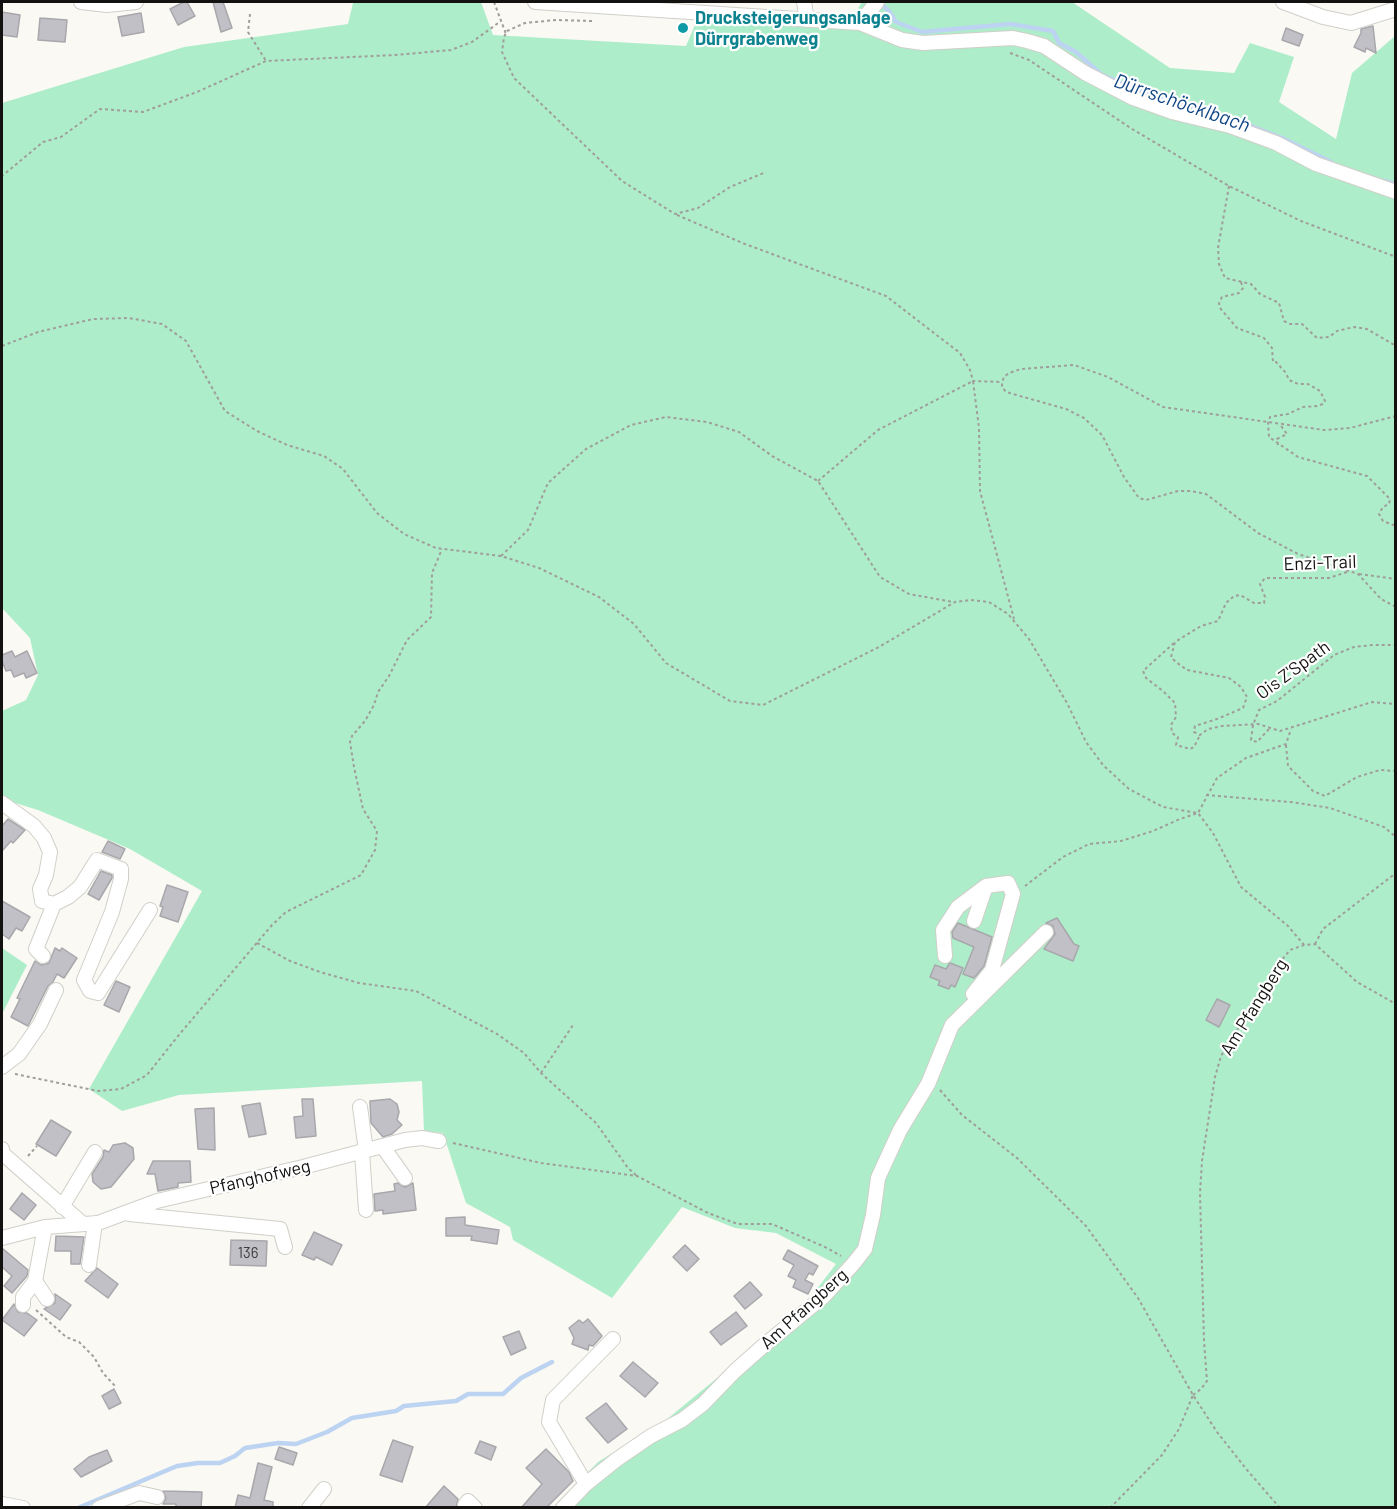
<!DOCTYPE html>
<html>
<head>
<meta charset="utf-8">
<style>
  body { margin:0 }
  #map { position:relative; width:1397px; height:1509px; overflow:hidden; background:#faf9f3; font-family:Barlow,sans-serif }
  canvas { display:block }
  .frame { position:absolute; inset:0; border:3px solid #131210; pointer-events:none }
</style>
</head>
<body>
<div id="map">
<canvas width="1397" height="1509"></canvas>
<div class="frame"></div>
</div>
<script>
const ctx = document.querySelector('canvas').getContext('2d');
ctx.lineJoin = 'round';
function fillPath(path, color) {
  ctx.fillStyle = color;
  ctx.fill(path, 'evenodd');
}
function poly(rows) {
  const path = new Path2D();
  for (const r of rows) {
    path.moveTo(r[0], r[1]);
    for (let i = 2; i < r.length; i += 2) path.lineTo(r[i], r[i + 1]);
  }
  return path;
}
function trace(path, color, width, dash) {
  ctx.strokeStyle = color;
  ctx.lineWidth = width;
  ctx.lineCap = dash ? 'butt' : 'round';
  ctx.setLineDash(dash || []);
  ctx.stroke(path);
}
function write(font, color, halo, rows, align = 'center') {
  ctx.font = font + ' Barlow,sans-serif';
  ctx.lineWidth = 4.5;
  ctx.setLineDash([]);
  ctx.textBaseline = 'middle';
  ctx.strokeStyle = halo;
  ctx.fillStyle = color;
  for (const [text, x, y, turn = 0] of rows) {
    ctx.save();
    ctx.translate(x, y);
    ctx.rotate((+turn || 0) * Math.PI / 180);
    ctx.textAlign = isNaN(turn) ? turn : align;
    if (halo) ctx.strokeText(text, 0, 0);
    ctx.fillText(text, 0, 0);
    ctx.restore();
  }
}
const green = poly([
  [393,2,481,2,493,35,686,46,701,11,852,18,862,2,1072,2,1170,68,1234,73,1250,43,1294,57,1279,102,1336,139,1352,73,1395,36,1395,1507,554,1507,598,1462,666,1420,778,1328,810,1298,836,1264,776,1233,735,1228,682,1207,612,1298,513,1240,510,1227,466,1203,443,1133,424,1132,422,1081,179,1095,122,1111,89,1089,202,891,130,849,38,810,2,799,2,711,26,700,38,675,30,638,2,608,2,103,184,47,348,24,353,3],
  [2,948,27,965,2,1014]
]);
const stream = poly([
  [880,3,889,11,896,22,922,32,1010,24,1053,31,1059,43,1076,52,1102,75,1150,94,1238,121,1282,138,1331,162],
  [1384,181,1396,184],
  [78,1508,177,1466,198,1463,220,1463,235,1456,245,1448,278,1443,296,1444,327,1432,352,1418,396,1411,404,1406,456,1401,468,1394,503,1394,521,1378,552,1362]
]);
const building = poly([
  [184,2,187,2,195,16,178,25,170,9,184,2],
  [213,2,223,2,232,28,221,32,213,2],
  [2,12,20,15,17,37,2,35,2,12],
  [141,13,144,32,122,36,118,17,141,13],
  [40,18,67,20,65,42,38,40,40,18],
  [1373,26,1376,53,1366,48,1365,52,1354,47,1361,33,1361,29,1373,26],
  [1286,28,1303,35,1299,46,1282,40,1286,28],
  [12,651,15,657,27,651,37,673,26,678,24,673,14,677,11,670,6,671,2,661,2,655,12,651],
  [8,819,25,830,13,843,11,841,2,851,2,826,8,819],
  [108,841,125,849,120,859,102,852,108,841],
  [101,871,112,875,112,878,99,900,88,894,101,871],
  [167,885,188,892,178,922,160,916,163,907,160,906,167,885],
  [2,901,30,917,22,931,16,928,9,939,2,934,2,901],
  [1057,918,1074,944,1079,946,1073,961,1044,949,1055,934,1053,926,1046,923,1057,918],
  [958,923,992,937,984,966,974,978,963,974,974,947,953,938,952,932,958,923],
  [55,948,60,951,62,948,77,958,64,978,57,974,53,982,48,986,28,1026,11,1017,20,999,17,998,35,961,41,965,49,963,55,948],
  [950,963,963,968,955,987,951,985,949,989,938,985,940,981,930,977,935,965,946,969,950,963],
  [116,981,130,987,119,1012,104,1005,116,981],
  [1217,999,1230,1005,1219,1027,1206,1020,1217,999],
  [302,1099,313,1099,316,1136,296,1138,294,1117,303,1116,302,1099],
  [390,1099,397,1104,399,1112,397,1120,402,1125,392,1134,383,1137,371,1123,370,1101,390,1099],
  [260,1103,266,1134,249,1137,242,1106,260,1103],
  [214,1108,215,1150,198,1149,195,1109,214,1108],
  [51,1120,71,1132,56,1156,36,1144,51,1120],
  [125,1143,133,1148,134,1159,111,1187,101,1189,93,1182,92,1174,103,1157,104,1150,109,1152,113,1145,125,1143],
  [153,1161,190,1161,191,1182,178,1183,178,1187,158,1191,155,1174,147,1174,153,1161],
  [398,1183,405,1187,413,1183,416,1210,383,1214,383,1210,375,1211,374,1194,395,1191,394,1184,398,1183],
  [22,1193,36,1205,24,1220,10,1209,22,1193],
  [465,1217,465,1225,499,1230,497,1244,471,1240,472,1236,446,1236,446,1218,465,1217],
  [314,1232,342,1245,332,1265,316,1257,314,1260,302,1255,314,1232],
  [56,1236,84,1237,80,1264,71,1264,71,1251,55,1251,56,1236],
  [231,1240,267,1241,266,1266,230,1265,231,1240],
  [685,1245,699,1259,687,1271,673,1257,685,1245],
  [2,1248,28,1270,27,1276,12,1293,4,1286,12,1276,2,1267,2,1248],
  [788,1250,818,1266,813,1275,809,1273,805,1280,813,1284,808,1294,793,1287,796,1280,788,1276,794,1265,783,1259,788,1250],
  [97,1268,118,1284,108,1298,85,1281,97,1268],
  [750,1282,762,1295,745,1309,734,1296,750,1282],
  [55,1294,71,1305,60,1320,44,1309,55,1303,55,1294],
  [14,1304,18,1312,27,1313,37,1320,24,1336,2,1320,14,1304],
  [736,1312,747,1326,721,1345,710,1332,736,1312],
  [588,1319,602,1336,593,1346,589,1345,588,1350,572,1344,574,1338,569,1328,579,1320,583,1323,588,1319],
  [519,1331,526,1348,511,1355,503,1337,519,1331],
  [633,1362,658,1383,645,1397,620,1376,633,1362],
  [114,1389,121,1403,109,1409,102,1396,114,1389],
  [606,1403,627,1429,608,1443,586,1418,606,1403],
  [393,1440,413,1447,402,1482,380,1475,393,1440],
  [480,1441,496,1447,491,1460,475,1453,480,1441],
  [279,1447,297,1453,293,1465,275,1459,279,1447],
  [546,1449,569,1472,573,1481,546,1508,521,1508,542,1484,526,1468,546,1449],
  [107,1450,112,1461,81,1477,74,1469,89,1457,107,1450],
  [258,1463,272,1467,264,1500,273,1502,273,1508,235,1508,238,1495,250,1498,258,1463],
  [444,1486,458,1499,456,1508,425,1508,444,1486],
  [163,1491,202,1492,201,1508,176,1508,176,1504,163,1504,166,1498,163,1491]
]);
const path = poly([
  [494,2,506,34],
  [250,14,248,32,266,61],
  [592,21,556,20,525,23,507,31,504,37,502,52,514,78,622,181,675,214,698,208,730,187,766,172],
  [1010,53,1029,60,1132,129,1229,186,1301,221,1396,257],
  [2,183,2,176,43,142,61,137,100,109,143,112,197,92,266,61,395,55,451,50,472,42,501,21],
  [1229,186,1218,248,1219,264,1225,278,1251,284,1260,294,1279,303,1284,321,1290,324,1302,324,1317,338,1329,337,1337,331,1354,327,1367,329,1396,346],
  [677,215,745,244,886,296,960,353,970,370,973,381,1002,382],
  [1241,282,1243,288,1239,293,1222,297,1219,303,1220,308,1237,328,1264,338,1272,348,1273,362,1276,362,1286,373,1289,380,1298,384,1308,384,1320,391,1325,401,1323,404,1317,406,1303,407,1288,414,1270,417,1268,423,1269,437,1298,457,1367,476,1390,499,1389,504,1383,507,1379,514,1383,521,1396,526],
  [2,346,38,332,93,319,129,318,162,324,186,341,225,411,257,431,287,445,324,456,343,469,377,513,404,534,436,548,501,556,539,568,599,597,634,624,666,663,730,701,763,705,879,647,955,602,971,600,989,602,1008,614,1029,639,1067,703,1086,742,1103,765,1129,789,1163,807,1198,813,1213,833,1241,887,1288,926,1304,945],
  [1396,416,1350,428,1324,430,1163,407,1108,377,1074,365,1021,369,1009,373,1004,377,1002,383,1002,387,1006,392,1066,409,1084,418,1102,435,1124,477,1139,498,1146,500,1178,491,1191,491,1206,494,1258,533,1298,554,1358,574,1381,599,1396,607],
  [1278,445,1277,439,1287,434,1281,426],
  [818,481,878,430,973,381,979,428,980,491,1014,619],
  [501,556,528,530,548,483,586,449,631,425,666,417,707,422,739,432,772,456,818,481,880,577,909,594,953,602],
  [1347,572,1329,578,1265,578,1260,584,1265,597,1264,603,1254,603,1240,595,1234,596,1226,603,1218,621,1201,626,1175,642,1171,657,1176,662,1187,670,1229,678,1241,687,1247,697,1243,708,1217,719,1195,726,1194,732,1200,735,1208,729,1222,726,1258,724,1280,731,1372,702,1396,704],
  [1359,574,1396,579],
  [1174,643,1143,671,1146,678,1163,691,1175,703,1176,717,1171,725,1172,733,1178,737,1176,745,1190,749,1194,747,1200,735],
  [1269,729,1257,742,1251,740,1253,725,1259,710,1277,701,1334,655,1354,647,1373,645,1396,645],
  [1286,745,1288,766,1313,791,1325,796,1357,777,1380,770,1396,771],
  [1206,795,1291,802,1330,808,1384,827,1396,837],
  [1025,886,1063,857,1089,844,1121,841,1153,831,1180,819,1198,813,1217,778,1246,758,1286,744,1291,729],
  [257,943,290,961,320,972,359,983,416,991,497,1034,524,1053,541,1073,596,1123,628,1168,637,1176],
  [1315,944,1323,929,1396,873],
  [541,1073,573,1025],
  [15,1074,98,1091,121,1089,147,1075,178,1036,272,925,286,912,361,875,375,850,377,831,363,809,354,767,350,742,352,736,365,721,374,705,378,692,389,676,407,640,431,617,432,573,442,549],
  [940,1090,962,1115,1017,1158,1086,1226,1138,1298,1193,1395,1217,1432,1247,1470,1280,1508],
  [453,1143,541,1163,637,1176,708,1213,738,1224,772,1224,825,1247,841,1256],
  [28,1156,37,1146],
  [36,1310,66,1337,79,1342,94,1357,103,1373,115,1386],
  [1193,1395,1201,1389,1207,1381,1204,1341,1200,1193,1202,1161,1215,1077,1221,1056,1276,967,1290,950,1304,945,1315,944,1357,982,1396,1004],
  [1110,1508,1162,1455,1179,1429,1193,1395]
]);
const minor = poly([
  [81,2,107,5,136,2],
  [535,2,860,23,902,40,923,43,1013,38,1027,41,1044,46,1085,73,1133,98,1172,112,1230,126,1276,143,1316,164,1396,192],
  [804,2,807,20],
  [1283,2,1323,17,1351,23,1396,9],
  [860,23,877,2],
  [2,803,34,826,44,838,50,852,46,875,40,889,42,901,54,904,68,897,80,887,97,860,121,869,121,879,112,912,84,980,90,991,98,993,150,910],
  [974,921,986,886],
  [43,956,36,949,54,904],
  [945,956,943,930,958,907,986,886,1008,883,1013,894,992,970,973,994],
  [2,1067,19,1054,40,1024,56,990],
  [360,1107,366,1151],
  [383,1147,405,1178],
  [2,1149,2,1153,83,1224],
  [362,1152,366,1210],
  [62,1207,95,1152],
  [129,1214,280,1229,285,1247],
  [45,1227,35,1281,47,1299],
  [2,1238,45,1227,98,1223,157,1201,303,1167,405,1140,422,1138,439,1141],
  [89,1265,95,1223],
  [23,1305,23,1297,35,1281],
  [586,1484,549,1422,553,1400,613,1339],
  [2,1504,23,1508],
  [465,1505,468,1501,475,1508],
  [99,1508,139,1493,157,1497],
  [309,1508,324,1489],
  [563,1508,586,1484,616,1460,651,1436,682,1420,703,1404,735,1371,762,1347,824,1296,854,1263,865,1249,873,1215,878,1178,900,1130,928,1084,952,1025,1046,932]
]);
const markers = [
  [683,28,6,"#0f9aa8"]
];
const numberNames = [
  ["136",248,1253]
];
const cultureNames = [
  ["Drucksteigerungsanlage",695,18],
  ["Dürrgrabenweg",695,39]
];
const streetNames = [
  ["Enzi-Trail",1320,563,-2],
  ["Ois Z'Spath",1293,670,-36],
  ["Am Pfangberg",1254,1007,-58],
  ["Pfanghofweg",260,1177,-13],
  ["Am Pfangberg",804,1309,-42]
];
const waterNames = [
  ["Dürrschöcklbach",1182,103,19]
];
fillPath(green, '#aeedca');
trace(stream, '#bdd3f2', 4.5);
fillPath(building, '#c0c0c6');
trace(building, '#a7a7ac', 1.5);
trace(minor, '#d0cfc9', 16);
trace(path, '#9f9e9a', 2, [3, 3]);
trace(minor, '#fff', 14);
for (const [x, y, r, color] of markers) {
  const dot = new Path2D();
  dot.arc(x, y, r, 0, 2 * Math.PI);
  ctx.fillStyle = color;
  ctx.fill(dot);
  trace(dot, '#fff', 2);
}
write('15px', '#3e3e3e', null, numberNames);
write('bold 18px', '#0d838f', '#fff', cultureNames, 'left');
write('18px', '#131210', '#fff', streetNames);
write('italic 20px', '#114687', '#fff', waterNames);
</script>
</body>
</html>
